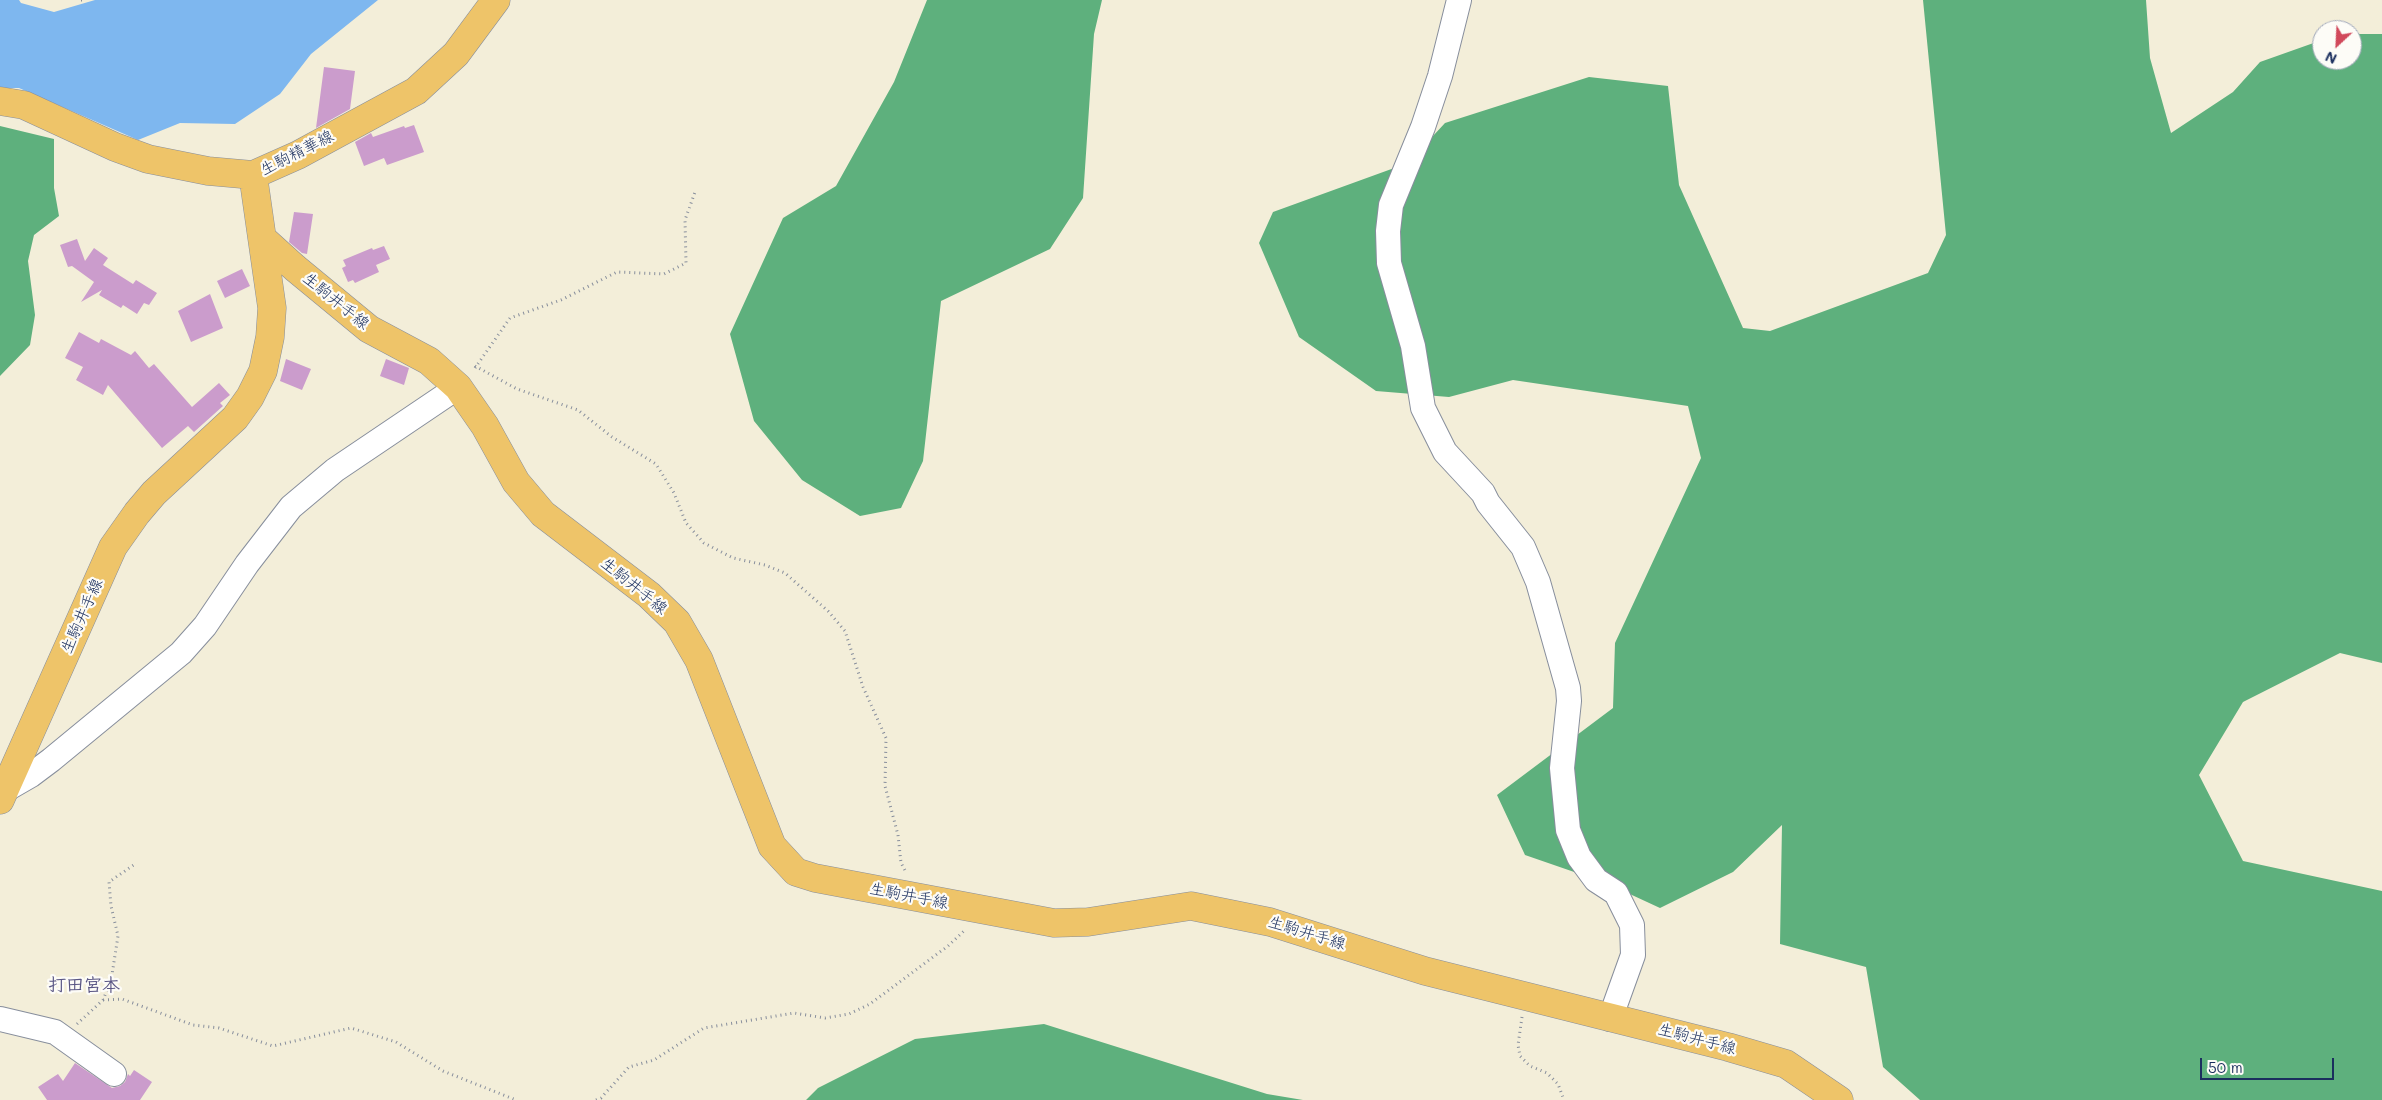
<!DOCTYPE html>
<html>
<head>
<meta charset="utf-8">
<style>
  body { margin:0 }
  #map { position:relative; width:2382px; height:1100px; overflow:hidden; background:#f3eed9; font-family:Mali,sans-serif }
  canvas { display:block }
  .north { position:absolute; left:2312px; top:20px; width:50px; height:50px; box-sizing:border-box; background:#fdfcf7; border:1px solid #a3aaba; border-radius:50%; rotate:205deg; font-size:14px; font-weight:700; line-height:20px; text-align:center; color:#1b2f5e }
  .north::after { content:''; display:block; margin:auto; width:18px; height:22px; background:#d1495b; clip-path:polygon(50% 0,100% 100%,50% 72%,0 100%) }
  .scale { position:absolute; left:2200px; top:1058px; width:134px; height:22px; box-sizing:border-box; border:2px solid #1b2f5e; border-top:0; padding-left:6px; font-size:15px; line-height:18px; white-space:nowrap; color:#1b2f5e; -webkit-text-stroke:4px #fdfcf7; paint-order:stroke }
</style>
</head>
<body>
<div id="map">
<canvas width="2382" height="1100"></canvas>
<div class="north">N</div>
<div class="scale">50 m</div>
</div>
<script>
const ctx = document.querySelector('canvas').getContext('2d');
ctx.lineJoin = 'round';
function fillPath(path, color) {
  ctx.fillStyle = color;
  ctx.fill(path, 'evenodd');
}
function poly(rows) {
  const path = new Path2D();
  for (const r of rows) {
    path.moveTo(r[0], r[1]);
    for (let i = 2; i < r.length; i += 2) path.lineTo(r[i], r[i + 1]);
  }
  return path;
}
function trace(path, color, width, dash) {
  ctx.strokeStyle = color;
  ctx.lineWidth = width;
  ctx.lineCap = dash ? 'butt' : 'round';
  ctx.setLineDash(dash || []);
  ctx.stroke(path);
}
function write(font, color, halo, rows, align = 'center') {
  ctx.font = font + ' Mali,"Klee One",sans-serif';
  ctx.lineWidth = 4.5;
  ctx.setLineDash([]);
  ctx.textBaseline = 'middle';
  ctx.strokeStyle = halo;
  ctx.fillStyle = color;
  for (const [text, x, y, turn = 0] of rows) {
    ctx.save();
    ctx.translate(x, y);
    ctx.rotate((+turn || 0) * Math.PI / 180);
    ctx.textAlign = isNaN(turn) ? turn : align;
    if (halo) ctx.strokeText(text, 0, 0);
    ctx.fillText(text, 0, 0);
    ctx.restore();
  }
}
const forest = poly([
  [927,0,1102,0,1094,34,1083,198,1050,249,941,301,923,461,901,508,860,516,802,480,754,421,730,334,783,218,836,186,894,82],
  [1923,0,2146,0,2150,58,2171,133,2233,92,2260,62,2322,40,2322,60,2352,60,2352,34,2382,34,2382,663,2340,653,2243,702,2199,775,2243,861,2382,891,2382,1100,1920,1100,1883,1067,1866,967,1780,944,1782,825,1733,872,1660,908,1606,883,1525,855,1497,795,1613,708,1615,643,1701,458,1688,406,1513,380,1449,397,1376,391,1299,337,1259,243,1273,212,1408,163,1445,123,1589,77,1668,86,1679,185,1743,328,1770,331,1928,273,1946,235],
  [0,126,54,139,54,188,59,216,34,235,28,261,35,315,30,345,0,376],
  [1044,1024,1267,1094,1303,1100,806,1100,818,1088,915,1039]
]);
const water = poly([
  [0,0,19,0,21,3,54,12,95,0,378,0,311,54,280,94,235,124,180,123,138,140,19,88,0,88]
]);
const building = poly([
  [324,67,355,71,350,109,316,128],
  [414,125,424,152,387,165,384,158,364,166,355,142,371,133,373,137,404,126,405,128],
  [294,212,313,214,307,254,302,253,289,242],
  [77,239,85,261,94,248,108,258,103,265,133,284,136,280,157,293,149,305,144,303,137,314,123,305,121,308,99,295,102,290,81,302,94,282,72,266,68,267,60,245],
  [384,246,390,259,376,265,379,272,355,283,353,280,348,282,342,268,346,266,343,260,372,248,373,250],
  [242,269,250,286,225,298,217,281],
  [210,294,223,328,191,342,178,311],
  [79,332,99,343,101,339,131,355,135,351,149,368,154,364,192,407,219,383,230,395,220,403,223,406,194,432,188,426,162,448,108,385,103,395,76,380,83,367,65,358],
  [286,359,311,369,302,390,280,381],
  [386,359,409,368,404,385,380,376],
  [75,1063,112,1088,120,1086,125,1082,128,1074,130,1076,134,1070,152,1082,140,1100,47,1100,38,1087,58,1074,63,1081]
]);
const path = poly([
  [81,0,86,0],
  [475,366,517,389,578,410,612,437,656,464,674,493,686,523,704,543,733,558,765,565,785,573,828,611,845,631,863,687,886,738,885,786,898,835,901,863,906,872],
  [475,368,510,318,561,300,617,272,664,274,686,263,685,220,695,192],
  [103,1000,122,999,193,1025,219,1028,273,1046,351,1028,396,1042,443,1071,516,1100],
  [1522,1017,1518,1045,1520,1056,1530,1066,1547,1073,1558,1084,1564,1100],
  [77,1024,103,1000,111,981,118,936,111,906,109,882,135,864],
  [596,1100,601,1098,629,1067,654,1060,704,1028,794,1013,825,1018,849,1014,870,1004,948,946,965,930]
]);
const minor = poly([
  [1459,0,1440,76,1423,127,1391,205,1388,231,1389,263,1413,346,1423,408,1445,452,1483,493,1488,503,1523,547,1538,582,1568,688,1569,701,1562,768,1568,830,1579,857,1596,880,1616,893,1632,925,1633,955,1610,1019],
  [5,790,31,775,51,760,181,653,205,626,247,564,291,507,335,470,458,387],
  [0,1019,55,1032,114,1074]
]);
const major = poly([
  [0,101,24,105,115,147,148,159,208,171,253,175,298,155,416,91,456,54,496,0],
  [263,239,295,268,369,329,429,361,458,387,485,426,516,482,543,514,649,595,677,622,699,660,772,846,796,872,815,878,1054,923,1088,922,1191,906,1270,922,1425,971,1728,1047,1786,1064,1839,1100],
  [0,800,113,547,137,513,154,493,235,418,250,397,263,371,270,337,272,308,253,175]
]);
const streetNames = [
  ["生駒精華線",297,153,-27],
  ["生駒井手線",336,301,39],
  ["生駒井手線",634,586,39],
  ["生駒井手線",82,616,-66],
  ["生駒井手線",909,896,11],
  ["生駒井手線",1307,933,17],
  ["生駒井手線",1697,1039,15]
];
const neighbourhoodNames = [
  ["打田宮本",84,985]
];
fillPath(forest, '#5eb07d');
fillPath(water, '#7eb7ef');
fillPath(building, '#cb9ccc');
trace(minor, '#878e9c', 26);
trace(major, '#878e9c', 29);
trace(path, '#878e9c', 3, [1, 4]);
trace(minor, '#fff', 24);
trace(major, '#eec469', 28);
write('16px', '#1b2f5e', '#fdfcf7', streetNames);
write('bold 18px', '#595584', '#fdfcf7', neighbourhoodNames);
</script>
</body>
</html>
